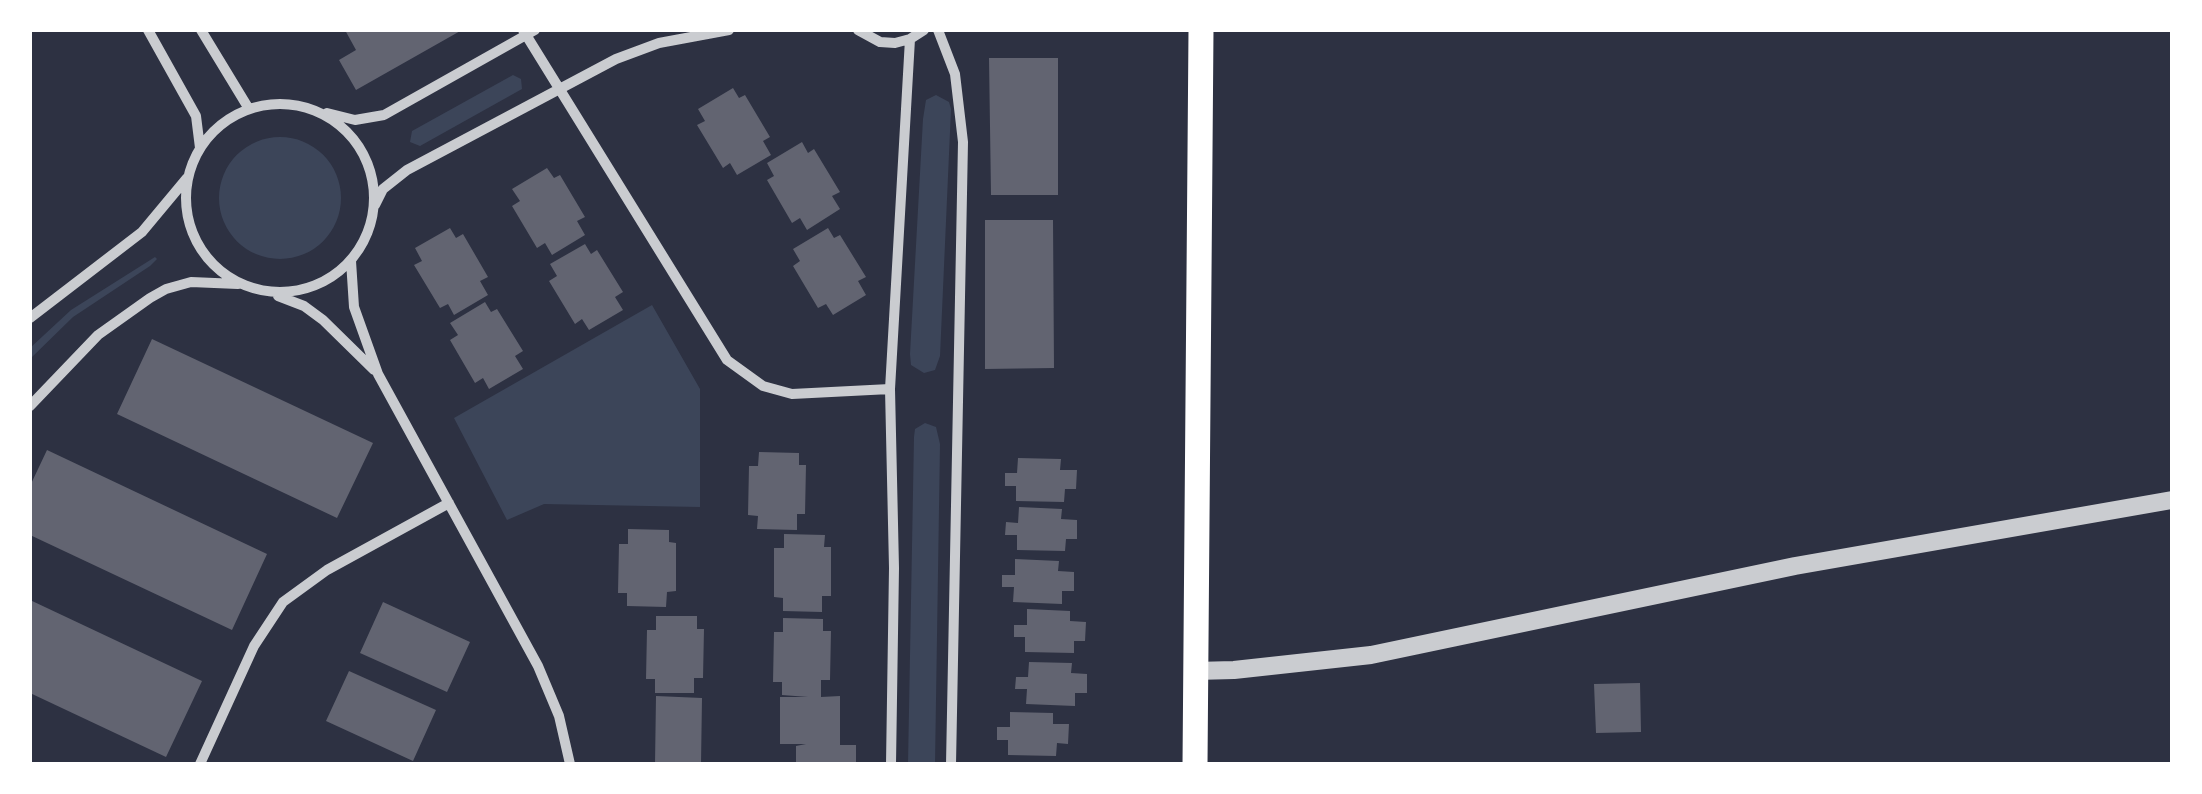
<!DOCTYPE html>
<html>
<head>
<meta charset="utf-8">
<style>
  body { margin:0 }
  #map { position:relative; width:2202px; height:794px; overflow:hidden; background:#2d3142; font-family:"IBM Plex Sans",sans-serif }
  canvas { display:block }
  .frame { position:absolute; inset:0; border:32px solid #fff; pointer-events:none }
</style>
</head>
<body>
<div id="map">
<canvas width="2202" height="794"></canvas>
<div class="frame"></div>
</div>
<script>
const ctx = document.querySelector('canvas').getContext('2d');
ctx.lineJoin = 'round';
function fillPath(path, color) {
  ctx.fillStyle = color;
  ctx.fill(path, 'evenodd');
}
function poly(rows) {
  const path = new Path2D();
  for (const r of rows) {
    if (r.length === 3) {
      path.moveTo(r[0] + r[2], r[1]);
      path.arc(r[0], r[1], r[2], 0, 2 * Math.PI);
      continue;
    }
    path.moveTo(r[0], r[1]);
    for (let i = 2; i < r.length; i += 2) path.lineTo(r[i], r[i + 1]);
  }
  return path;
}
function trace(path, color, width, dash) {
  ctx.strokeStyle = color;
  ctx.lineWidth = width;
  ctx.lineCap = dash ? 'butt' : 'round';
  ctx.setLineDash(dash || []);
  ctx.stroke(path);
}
const green = poly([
  [513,75,521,79,522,89,420,146,410,142,412,131],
  [936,95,949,102,951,109,940,356,935,370,924,373,911,365,910,354,923,119,926,100],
  [280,198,61],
  [155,257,157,259,150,266,73,317,30,359,30,348,71,310],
  [652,305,700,389,700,507,544,504,507,520,454,418],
  [925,423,936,427,940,444,935,764,908,764,914,437,915,429]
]);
const building = poly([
  [345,30,462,30,356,90,339,60,356,50],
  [989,58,1058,58,1058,195,991,195],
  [733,88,739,98,745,95,770,137,763,141,771,155,737,175,730,163,723,168,697,125,705,121,698,109],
  [802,142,808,153,814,149,840,192,832,196,840,209,807,230,800,218,792,223,767,180,774,176,767,163],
  [547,168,554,178,560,175,585,217,577,221,585,235,552,255,545,243,537,248,512,206,520,201,512,189],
  [985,220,1053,220,1054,368,985,369],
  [450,228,456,238,463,234,488,277,480,281,488,295,454,315,448,304,440,308,414,265,422,261,415,248],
  [828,228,834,238,840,235,866,277,858,281,866,295,833,315,826,304,818,308,793,266,800,261,793,249],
  [585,244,591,254,597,250,623,292,615,297,623,310,589,330,582,319,575,324,549,281,557,276,550,264],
  [485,302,491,312,497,309,523,351,515,356,523,369,489,389,483,378,475,383,450,340,458,335,450,323],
  [152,339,373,443,337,518,117,414],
  [47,450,267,554,232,630,30,535,30,486],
  [759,452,799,453,799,465,806,465,805,514,797,514,797,530,757,529,758,516,748,515,749,466,758,466],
  [1018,458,1061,459,1060,470,1077,470,1076,489,1065,489,1064,502,1016,501,1016,486,1005,486,1005,473,1017,473],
  [1019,507,1062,509,1061,519,1077,520,1077,539,1066,539,1065,551,1017,550,1017,535,1005,535,1006,522,1018,523],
  [628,529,669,530,669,542,676,543,676,591,667,592,666,607,627,606,627,593,618,593,619,544,628,544],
  [784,534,825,535,824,547,831,547,831,596,822,596,822,612,783,611,783,598,774,597,774,548,784,548],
  [1015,559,1059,561,1058,571,1074,572,1074,591,1062,591,1062,604,1013,602,1014,587,1002,587,1002,575,1015,575],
  [30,600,202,681,166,757,30,693],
  [383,602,470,642,447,692,360,653],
  [1027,609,1070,611,1070,621,1086,622,1085,641,1074,641,1074,653,1025,652,1025,637,1014,637,1014,625,1027,625],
  [656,616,697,616,697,629,704,629,703,678,694,678,694,693,655,693,655,679,646,679,647,630,656,630],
  [783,618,823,619,823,631,831,631,830,680,821,680,821,697,840,696,840,745,856,745,856,764,796,764,796,746,806,744,780,744,780,697,808,697,782,695,782,682,773,682,774,632,783,632],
  [1029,662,1072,663,1071,673,1087,674,1087,693,1075,693,1075,706,1026,704,1027,689,1015,689,1016,677,1028,677],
  [349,671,436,710,413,761,326,721],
  [1640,683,1641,732,1596,733,1594,684],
  [656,696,702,698,701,764,655,764],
  [1010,712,1053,713,1053,724,1069,724,1068,744,1057,743,1056,756,1008,755,1008,740,997,740,997,727,1010,727]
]);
const minor = poly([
  [148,30,196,116,200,148],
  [201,30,249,109],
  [523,30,727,360,763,386,792,394,890,389],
  [858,30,880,42,895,43,910,39,924,30],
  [938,30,955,74,963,142,951,764],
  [280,198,94],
  [327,113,355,120,384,115,535,30],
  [375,205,383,189,407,170,616,59,659,43,729,30],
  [351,261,354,307,378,374,538,666,559,716,570,764],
  [278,296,304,306,323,320,374,370],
  [30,318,142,232,187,178],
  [30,406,98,335,150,298,166,289,191,282,238,284],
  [200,764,254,646,283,602,327,570,449,503],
  [891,764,894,568,890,389,910,39]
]);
const tertiary = poly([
  [1195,671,1234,670,1371,655,1795,566,2172,500]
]);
const primary = poly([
  [1195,764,1201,30]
]);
fillPath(green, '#3c4559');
fillPath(building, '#626471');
trace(minor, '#caccd0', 10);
trace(tertiary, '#caccd0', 18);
trace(primary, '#fff', 25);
</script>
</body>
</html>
